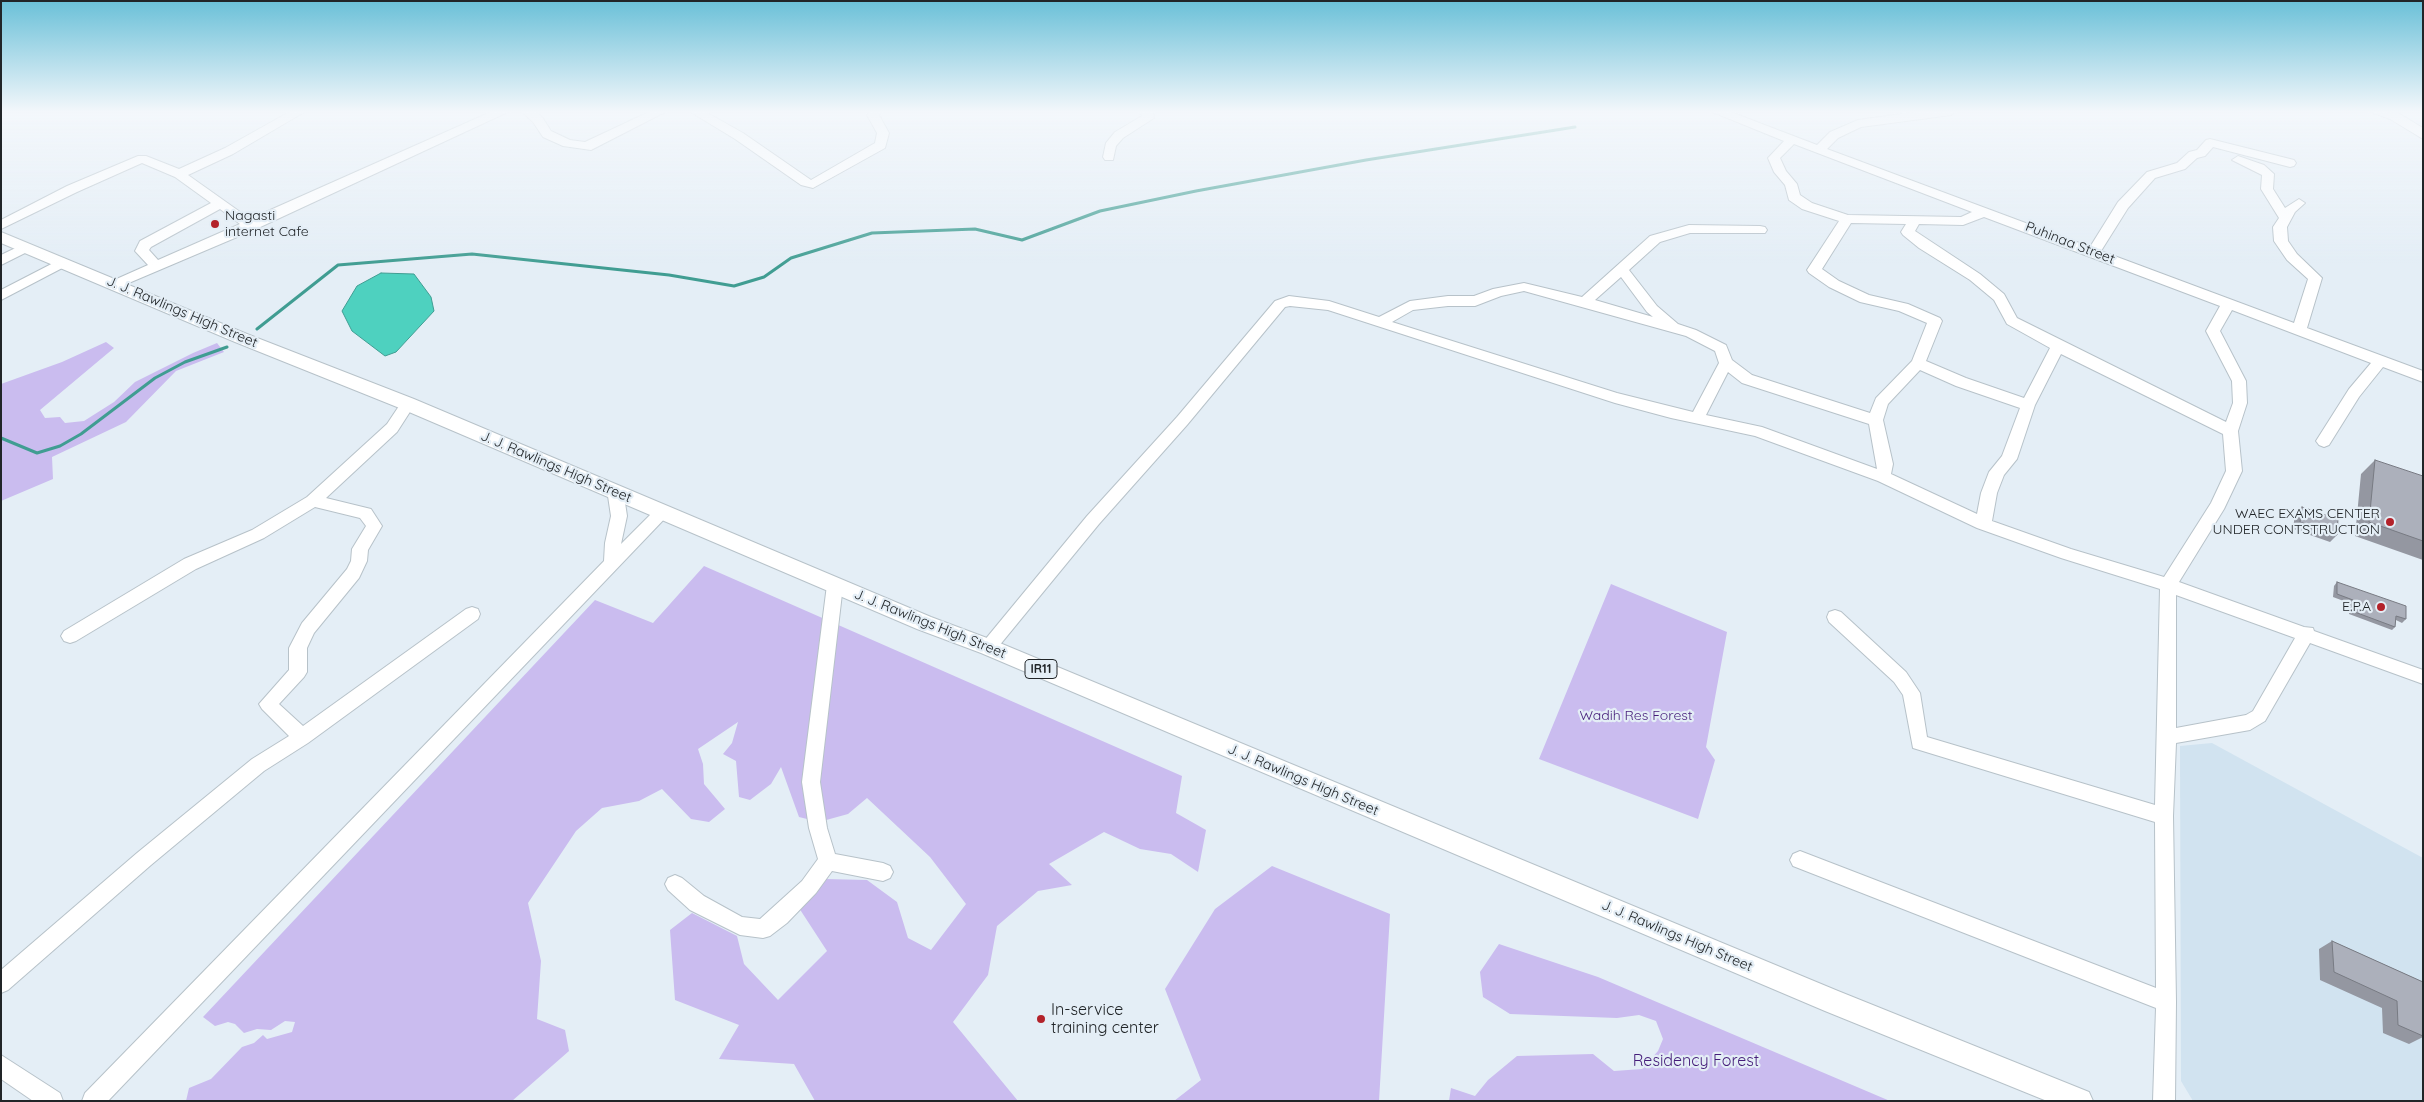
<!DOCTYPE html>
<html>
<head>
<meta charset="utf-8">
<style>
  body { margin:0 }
  #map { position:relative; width:2424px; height:1102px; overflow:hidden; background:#e4eef6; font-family:Quicksand,sans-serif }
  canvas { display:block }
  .frame { position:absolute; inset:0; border:2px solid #212528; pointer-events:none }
</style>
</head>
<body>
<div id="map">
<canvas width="2424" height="1102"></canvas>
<div class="frame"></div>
</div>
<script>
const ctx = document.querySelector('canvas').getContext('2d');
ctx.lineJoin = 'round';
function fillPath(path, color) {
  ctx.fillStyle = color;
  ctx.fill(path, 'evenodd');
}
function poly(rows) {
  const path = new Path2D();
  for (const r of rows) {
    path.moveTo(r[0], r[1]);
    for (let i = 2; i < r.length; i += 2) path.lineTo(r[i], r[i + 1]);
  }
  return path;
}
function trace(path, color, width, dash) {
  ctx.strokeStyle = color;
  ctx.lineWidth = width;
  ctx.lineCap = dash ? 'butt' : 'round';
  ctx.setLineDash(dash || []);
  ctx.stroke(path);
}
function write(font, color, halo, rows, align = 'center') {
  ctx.font = font + ' Quicksand,sans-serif';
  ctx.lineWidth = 4.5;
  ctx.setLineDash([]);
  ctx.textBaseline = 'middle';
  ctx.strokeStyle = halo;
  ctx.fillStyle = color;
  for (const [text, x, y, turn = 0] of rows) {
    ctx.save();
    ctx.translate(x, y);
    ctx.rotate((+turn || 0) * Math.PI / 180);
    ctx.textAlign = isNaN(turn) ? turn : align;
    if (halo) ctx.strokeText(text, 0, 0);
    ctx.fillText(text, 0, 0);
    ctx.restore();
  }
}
const built = poly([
  [2212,743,2423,858,2423,1101,2193,1101,2181,1081,2180,746]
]);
const green = poly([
  [106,342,114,348,40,410,45,418,60,417,65,423,84,421,114,402,135,382,193,353,217,343,224,352,176,371,126,422,52,457,53,479,1,501,1,384,62,362],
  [704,566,1182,776,1176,813,1206,830,1198,872,1171,854,1140,849,1104,832,1049,864,1072,885,1038,891,997,926,988,975,953,1022,1018,1101,815,1101,794,1064,719,1059,739,1025,675,1000,670,930,692,913,737,936,744,964,778,1000,827,951,799,908,825,879,867,880,897,902,908,938,931,950,966,904,930,857,867,798,848,814,819,822,799,817,781,767,771,784,750,800,739,797,736,761,723,754,732,743,738,722,698,749,703,764,704,784,725,809,709,822,691,819,662,789,639,801,602,808,576,831,528,903,541,961,537,1019,565,1030,569,1051,512,1101,186,1101,189,1088,211,1079,242,1047,254,1043,263,1035,267,1039,292,1032,295,1022,285,1021,271,1030,257,1029,244,1033,235,1024,228,1022,215,1026,203,1017,595,600,653,623],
  [1611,584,1727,632,1706,747,1715,760,1698,819,1539,759],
  [1272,866,1390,914,1379,1101,1174,1101,1201,1080,1165,989,1215,909],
  [1499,944,1598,977,1890,1101,1449,1101,1451,1088,1475,1096,1488,1080,1517,1056,1593,1054,1614,1071,1642,1069,1658,1051,1663,1039,1656,1021,1639,1015,1617,1018,1510,1014,1483,997,1480,972]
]);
const water = poly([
  [381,273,414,274,431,297,434,311,396,352,385,356,352,331,342,311,357,286,381,273]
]);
const stream = poly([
  [257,329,338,265,472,254,669,275,734,286,764,277,791,258,872,233,975,229,1022,240,1100,211,1196,191,1366,160,1575,127],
  [1,438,37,453,60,446,81,434,155,378,185,362,227,347]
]);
const minor = poly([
  [291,111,306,111,233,154,188,175,250,219,493,111,510,111,256,229,117,288,110,284,112,281,148,265,135,251,140,241,211,203,175,177,142,163,77,192,1,229,1,220,67,186,138,156,146,156,179,169,225,148,291,111],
  [220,209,240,224,158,260,149,250,151,247,220,209],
  [521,111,535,111,542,117,551,131,570,140,585,142,651,111,667,111,591,150,563,146,543,137,533,122,521,111],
  [689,111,704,111,743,133,811,180,875,143,877,133,867,115,870,111,882,111,879,115,889,133,885,148,813,188,801,185,735,139,689,111],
  [1139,111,1153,111,1154,118,1123,138,1116,146,1113,160,1105,160,1103,157,1106,143,1115,132,1142,116,1139,111],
  [1710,111,1728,111,1817,145,1830,132,1858,120,1923,111,1957,111,1951,115,1861,127,1838,138,1827,149,2090,247,2118,202,2147,172,2177,163,2189,152,2197,150,2206,140,2210,139,2294,160,2296,163,2294,166,2290,167,2213,147,2205,156,2197,158,2185,169,2155,178,2128,208,2101,251,2294,323,2308,279,2287,260,2274,241,2273,227,2279,218,2261,189,2262,175,2232,160,2238,156,2264,165,2274,174,2273,189,2285,208,2299,199,2305,203,2295,212,2287,227,2288,241,2297,254,2322,278,2307,328,2423,371,2423,382,2383,367,2359,397,2329,445,2324,447,2319,445,2316,441,2349,389,2371,363,2232,310,2220,331,2246,381,2247,403,2238,431,2242,471,2224,509,2179,582,2304,627,2313,628,2314,631,2423,670,2423,684,2310,643,2265,721,2250,730,2176,743,2173,816,2176,1002,2175,1101,2153,1101,2156,1008,1793,866,1790,860,1793,854,1800,851,2156,988,2155,822,1913,748,1903,695,1894,682,1829,622,1827,617,1829,612,1835,610,1841,612,1906,672,1920,693,1927,737,2155,805,2160,589,2061,558,1977,528,1878,481,1755,436,1671,418,1615,403,1328,310,1290,306,1285,307,1187,425,1099,524,994,652,988,654,982,652,979,647,1087,516,1177,417,1275,301,1289,296,1329,301,1379,317,1410,301,1448,296,1474,296,1493,289,1524,283,1582,297,1650,236,1689,225,1760,226,1765,227,1767,230,1765,233,1690,233,1660,242,1629,270,1657,306,1678,324,1696,330,1726,345,1732,360,1752,375,1870,413,1876,398,1912,361,1927,323,1899,311,1860,302,1829,287,1809,273,1807,270,1839,221,1802,209,1789,200,1785,185,1774,172,1768,158,1784,141,1710,111],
  [1794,144,1972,212,1961,217,1848,215,1812,203,1800,195,1797,184,1786,171,1780,158,1794,144],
  [1984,217,2220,306,2206,331,2232,381,2233,403,2226,422,2017,318,2004,294,1980,274,1915,231,1919,224,1963,225,1984,217],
  [1851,223,1906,224,1901,232,1903,235,1919,248,1970,280,1994,300,2007,324,2050,348,2024,398,1966,378,1926,361,1942,321,1940,318,1908,304,1869,295,1839,281,1822,269,1851,223],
  [1621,277,1647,312,1653,317,1595,300,1621,277],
  [1524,291,1686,336,1715,351,1719,363,1693,412,1617,393,1392,322,1413,310,1448,306,1475,306,1501,296,1524,291],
  [2061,354,2223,434,2226,471,2211,503,2164,577,2071,549,1992,521,1997,493,2004,475,2017,459,2035,405,2061,354],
  [1920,370,1956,386,2020,408,2002,456,1989,472,1981,493,1977,514,1891,474,1893,464,1883,420,1888,404,1920,370],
  [1728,372,1742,383,1869,424,1877,469,1762,427,1706,415,1728,372],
  [2176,595,2295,638,2253,711,2246,715,2176,728,2176,595],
  [2368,111,2398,113,2423,128,2423,139,2390,119,2368,111],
  [26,243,33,247,31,250,1,265,1,255,26,243],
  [63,258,70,262,68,265,1,300,1,290,63,258],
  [408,399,413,400,415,404,397,432,326,498,371,509,382,526,368,550,367,561,359,578,314,633,307,648,307,672,304,677,279,704,303,726,466,609,472,607,478,609,480,614,478,619,308,743,264,771,151,865,8,990,1,993,1,970,137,853,252,759,289,736,262,709,259,704,289,670,289,648,302,623,347,569,351,561,352,549,366,526,360,518,315,507,264,538,196,569,76,641,70,643,64,641,61,636,64,631,184,559,252,530,307,497,387,424,403,400,408,399],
  [613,485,619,487,624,496,627,516,621,544,657,508,663,506,669,508,671,512,108,1101,82,1101,85,1093,604,561,605,543,611,516,608,496,605,491,607,487,613,485],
  [835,578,841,580,843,585,820,782,827,828,835,854,883,863,890,866,893,872,890,878,883,881,832,871,816,893,787,923,770,936,763,938,740,935,690,910,668,890,665,884,668,878,675,875,682,878,704,896,742,917,760,919,802,881,818,859,809,828,802,782,827,585,829,580,835,578],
  [1,1055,60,1093,63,1101,33,1101,1,1079,1,1055]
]);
const major = poly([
  [1,232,247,334,414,399,931,617,995,641,1838,991,2089,1092,2093,1101,2047,1101,1825,1011,981,653,917,629,402,409,235,342,1,243,1,232]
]);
const wall = poly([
  [2375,460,2423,489,2423,560,2355,536,2361,474],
  [2302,507,2337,535,2330,542,2293,529,2295,514],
  [2337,582,2406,619,2402,623,2396,620,2395,627,2392,630,2349,614,2349,603,2333,597,2334,586],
  [2332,941,2423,982,2423,1037,2409,1044,2383,1033,2382,1008,2320,980,2319,949]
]);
const building = poly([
  [2375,460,2423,476,2423,541,2369,522,2375,460],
  [2302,507,2338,519,2337,535,2300,522,2302,507],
  [2337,582,2406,606,2406,619,2396,616,2395,627,2352,611,2353,600,2337,594,2337,582],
  [2332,941,2423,982,2423,1036,2398,1025,2397,1001,2334,972,2332,941]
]);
const markers = [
  [215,224,5,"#b3222a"],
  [2390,522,5,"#b3222a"],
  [2381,607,5,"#b3222a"],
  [1041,1019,5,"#b3222a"]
];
const shields = [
  [1041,669,32]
];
const shieldNames = [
  ["IR11",1041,669]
];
const poiNames = [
  ["Nagasti",225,216,"left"],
  ["internet Cafe",225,232,"left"],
  ["WAEC EXAMS CENTER",2380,514],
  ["UNDER CONTSTRUCTION",2380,530],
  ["E.P.A",2371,607]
];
const streetNames = [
  ["Puhinaa Street",2070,243,21],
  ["J. J. Rawlings High Street",182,312,23],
  ["J. J. Rawlings High Street",556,467,23],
  ["J. J. Rawlings High Street",930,624,22],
  ["J. J. Rawlings High Street",1303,780,23],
  ["J. J. Rawlings High Street",1677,936,23]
];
const parkNames = [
  ["Wadih Res Forest",1636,716]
];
const nearPoinames = [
  ["In-service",1051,1010],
  ["training center",1051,1028]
];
const nearParknames = [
  ["Residency Forest",1696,1061]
];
fillPath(built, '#d1e3f0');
fillPath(green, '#cabcef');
fillPath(water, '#4ed1bf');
trace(water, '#409d92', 1);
trace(stream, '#409d92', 3);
trace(minor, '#b7c2c9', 2);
trace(major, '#b7c2c9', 2);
fillPath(minor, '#fff');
fillPath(major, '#fff');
fillPath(wall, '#9497a1');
fillPath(building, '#acb0bb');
trace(building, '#787b83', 1);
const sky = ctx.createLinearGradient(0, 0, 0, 266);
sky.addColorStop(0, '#6ac0d8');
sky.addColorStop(0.42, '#f3f7fb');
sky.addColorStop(1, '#f3f7fb00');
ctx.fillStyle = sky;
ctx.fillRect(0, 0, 2424, 266);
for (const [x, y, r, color] of markers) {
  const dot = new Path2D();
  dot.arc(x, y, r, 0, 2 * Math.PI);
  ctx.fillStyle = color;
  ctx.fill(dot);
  trace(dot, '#e4eef6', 2);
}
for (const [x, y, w] of shields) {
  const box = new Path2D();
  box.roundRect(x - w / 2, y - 9.5, w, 19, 4);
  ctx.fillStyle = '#e4eef6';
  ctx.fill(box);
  trace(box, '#212528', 1);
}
write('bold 12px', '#212528', null, shieldNames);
write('14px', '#212528', '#e4eef6', poiNames, 'right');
write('14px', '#212528', '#e4eef6', streetNames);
write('14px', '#451d7a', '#e4eef6', parkNames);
write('16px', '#212528', '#e4eef6', nearPoinames, 'left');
write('16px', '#451d7a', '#e4eef6', nearParknames);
</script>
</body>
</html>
